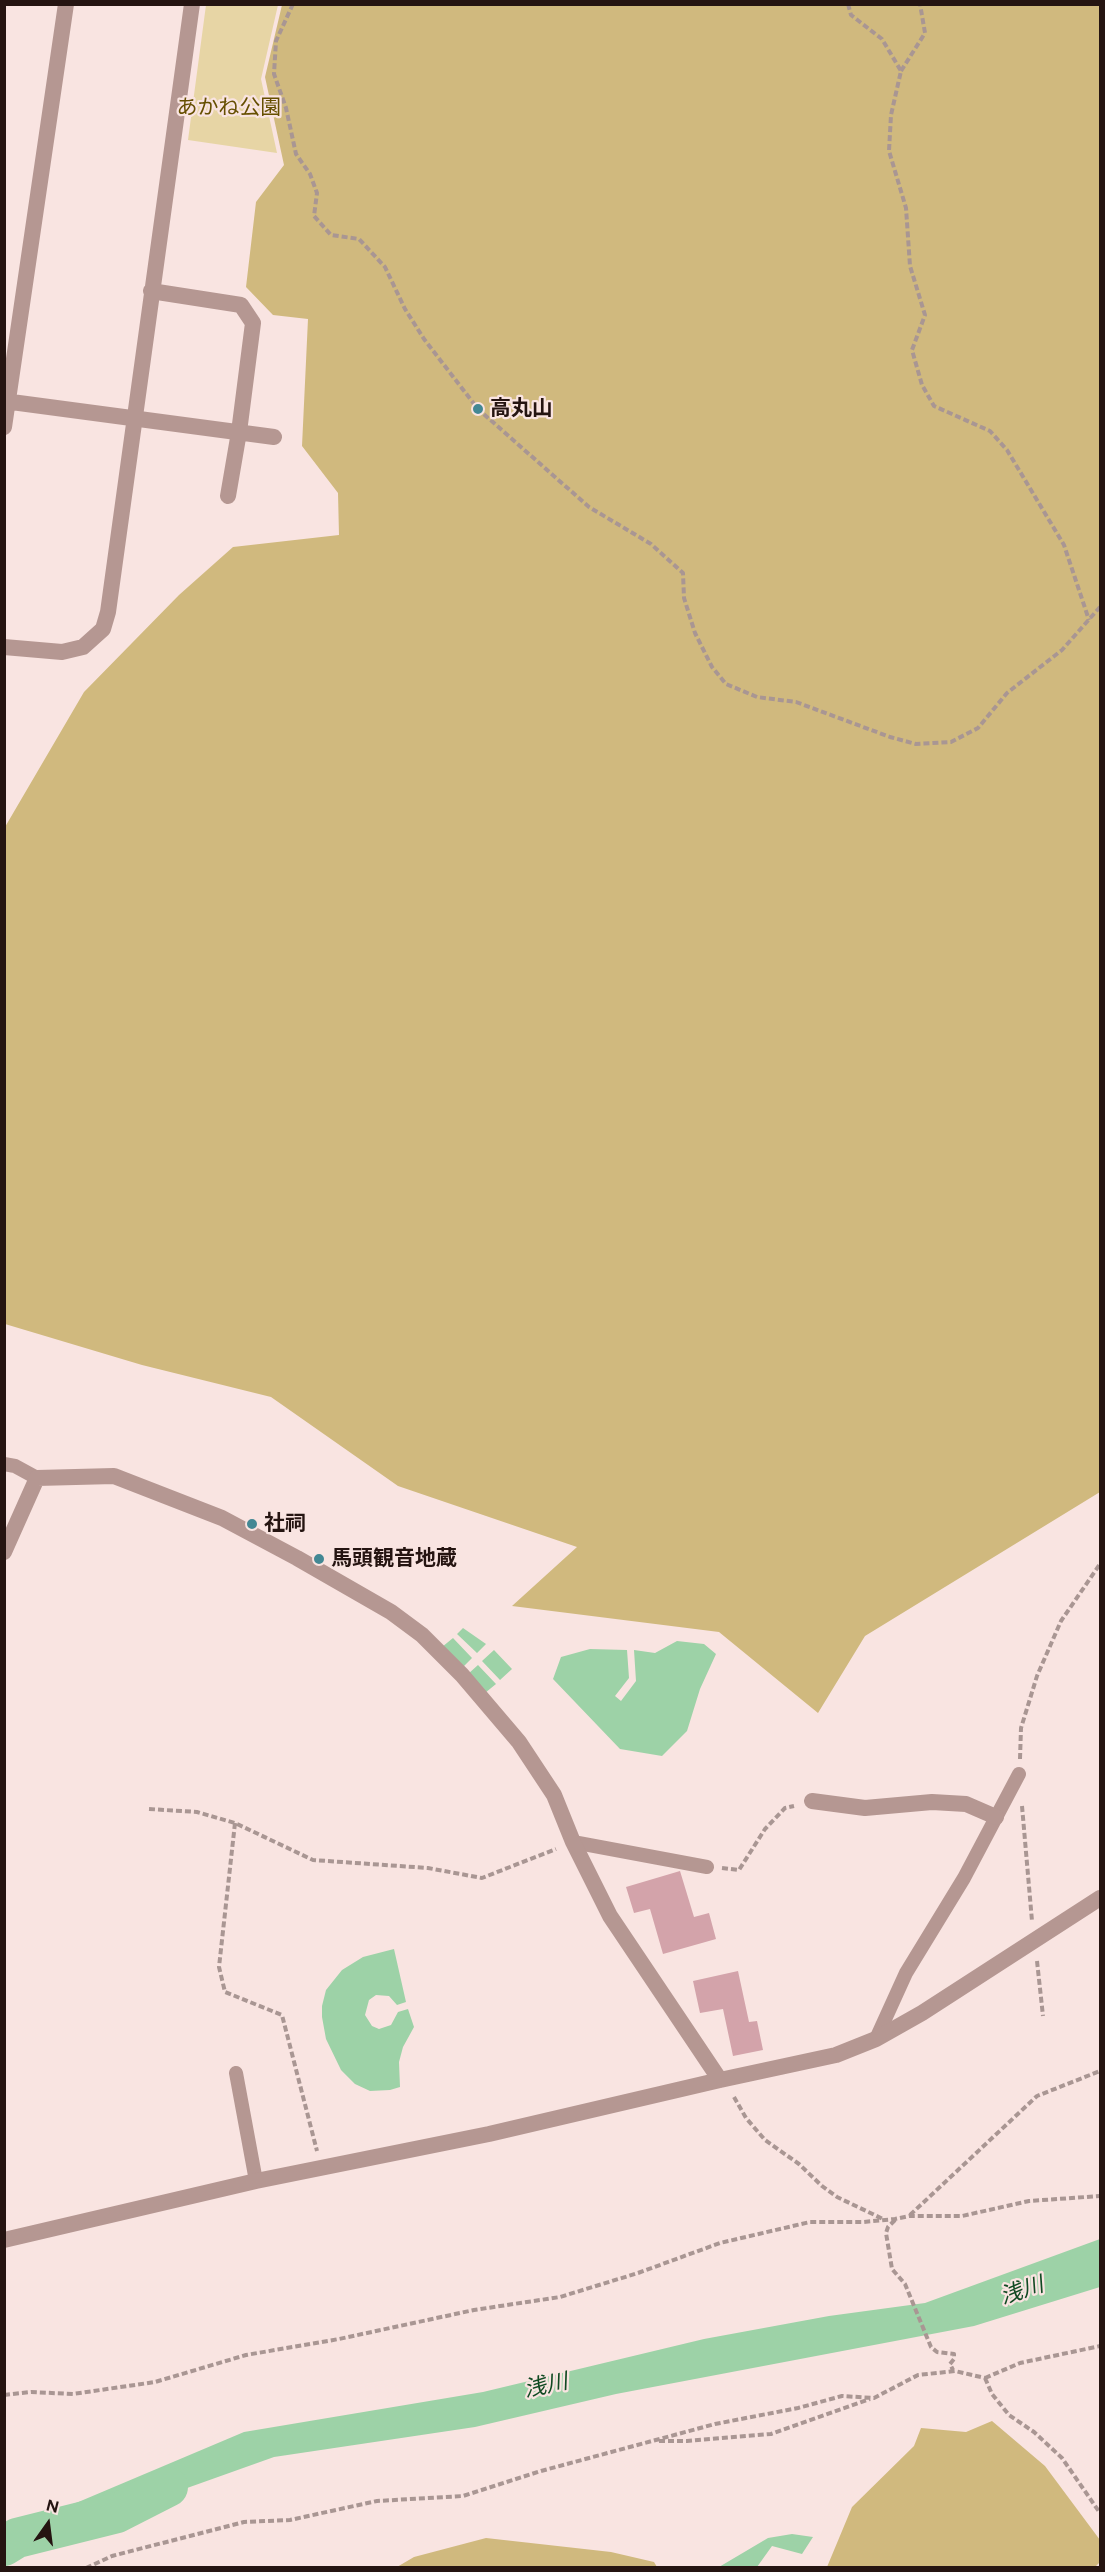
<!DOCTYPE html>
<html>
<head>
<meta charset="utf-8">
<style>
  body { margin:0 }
  #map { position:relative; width:1105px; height:2572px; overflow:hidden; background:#f9e4e1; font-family:Figtree,sans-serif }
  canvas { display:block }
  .frame { position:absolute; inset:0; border:6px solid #251411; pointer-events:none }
  .north { position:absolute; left:18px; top:2494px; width:60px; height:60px; -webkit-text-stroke:4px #f9e4e1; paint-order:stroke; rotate:14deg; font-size:16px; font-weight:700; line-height:24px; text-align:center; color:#251411 }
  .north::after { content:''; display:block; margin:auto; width:21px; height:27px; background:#251411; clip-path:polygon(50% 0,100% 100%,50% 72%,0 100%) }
</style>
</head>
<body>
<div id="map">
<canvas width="1105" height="2572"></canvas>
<div class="frame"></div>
<div class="north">N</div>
</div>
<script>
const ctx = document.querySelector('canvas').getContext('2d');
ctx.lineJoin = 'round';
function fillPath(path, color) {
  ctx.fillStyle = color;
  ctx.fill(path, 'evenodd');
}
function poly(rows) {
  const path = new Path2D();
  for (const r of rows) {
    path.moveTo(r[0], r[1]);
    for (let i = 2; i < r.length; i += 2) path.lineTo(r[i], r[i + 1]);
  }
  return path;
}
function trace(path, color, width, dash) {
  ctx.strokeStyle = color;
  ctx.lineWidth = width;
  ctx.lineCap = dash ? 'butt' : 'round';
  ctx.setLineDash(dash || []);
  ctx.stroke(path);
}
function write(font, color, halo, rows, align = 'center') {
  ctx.font = font + ' Figtree,"Noto Sans JP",sans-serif';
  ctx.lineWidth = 4.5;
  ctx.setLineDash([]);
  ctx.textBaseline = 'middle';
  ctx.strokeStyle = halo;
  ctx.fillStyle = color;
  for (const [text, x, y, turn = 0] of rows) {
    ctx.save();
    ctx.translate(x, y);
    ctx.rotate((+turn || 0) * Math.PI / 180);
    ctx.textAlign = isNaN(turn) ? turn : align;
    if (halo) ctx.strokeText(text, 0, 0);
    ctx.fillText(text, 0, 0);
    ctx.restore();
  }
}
const green = poly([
  [206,5,278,5,261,79,277,153,188,140]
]);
const forest = poly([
  [282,5,1100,5,1100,1492,865,1636,818,1713,719,1632,512,1606,577,1547,398,1486,271,1397,142,1365,5,1324,5,827,84,692,179,595,233,547,339,535,338,493,302,446,308,319,273,315,246,287,256,202,284,165,265,77],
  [992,2421,1045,2466,1100,2540,1100,2562,1094,2568,827,2567,852,2507,914,2446,921,2428,966,2432],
  [486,2538,611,2552,654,2562,657,2567,397,2567,414,2557]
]);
const water = poly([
  [463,1628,486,1644,477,1653,457,1634],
  [453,1638,472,1658,462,1668,442,1647],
  [677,1641,704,1644,716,1654,700,1689,687,1731,662,1756,620,1749,553,1679,561,1657,590,1649,627,1650,629,1678,615,1696,621,1701,636,1681,634,1650,655,1653],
  [494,1650,512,1669,500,1680,482,1661],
  [478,1665,496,1684,485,1693,468,1674],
  [394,1949,406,2002,397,2005,389,1996,376,1995,369,2000,365,2015,372,2026,379,2029,391,2025,398,2012,408,2009,414,2027,403,2047,399,2062,400,2087,390,2090,370,2091,355,2084,341,2070,326,2039,322,2017,322,2006,326,1990,342,1970,363,1957],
  [1100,2239,1100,2287,974,2326,616,2394,475,2427,274,2457,5,2553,5,2533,244,2432,483,2392,704,2339,829,2316,925,2303],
  [792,2534,813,2537,802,2554,772,2546,757,2567,719,2567,768,2538]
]);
const river = poly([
  [4,2546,17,2538,117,2513,168,2487]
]);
const building = poly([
  [680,1871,694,1917,709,1913,716,1939,663,1954,650,1909,634,1913,626,1887],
  [738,1971,749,2022,757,2021,763,2050,733,2056,723,2009,700,2013,693,1981]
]);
const path = poly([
  [293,4,276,41,274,74,286,108,296,154,310,174,317,193,314,216,331,235,359,239,385,267,405,309,424,339,478,409,589,507,651,544,683,573,684,598,695,633,712,667,726,684,757,697,796,702,890,737,916,744,951,742,978,728,1007,693,1062,650,1100,607],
  [848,4,851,15,882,39,901,71,891,115,889,151,906,208,910,266,925,315,912,350,922,385,934,406,990,431,1007,450,1064,545,1089,620],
  [901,71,925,33,920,4],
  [1020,1759,1021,1728,1037,1676,1061,1621,1100,1564],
  [1022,1806,1032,1921],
  [149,1809,197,1812,235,1823,313,1860,428,1868,482,1878,556,1849],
  [235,1823,219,1967,225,1992,282,2015,317,2151],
  [722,1868,739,1870,765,1829,785,1808,794,1806],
  [1037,1961,1043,2016],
  [734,2097,746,2118,765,2140,799,2164,822,2186,837,2197,883,2219],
  [910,2215,1037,2096,1100,2071],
  [895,2220,888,2227,886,2233,892,2269,905,2284,931,2347,937,2352,954,2354,954,2359,950,2364,953,2370],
  [985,2378,992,2394,1009,2415,1034,2432,1062,2458,1100,2513],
  [985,2378,1020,2363,1100,2346],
  [4,2395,31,2392,73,2394,155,2382,246,2355,339,2339,474,2310,560,2297,638,2273,720,2243,810,2222,863,2222,895,2219,909,2216,962,2216,1029,2201,1100,2196],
  [659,2441,687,2441,771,2434,870,2399],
  [86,2568,112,2556,244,2522,290,2520,377,2501,463,2496,541,2471,715,2424,798,2408,842,2396,874,2398,918,2375,955,2371,985,2378]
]);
const service = poly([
  [4,1464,15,1466,37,1478],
  [573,1842,707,1867],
  [876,2039,906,1973,964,1878,1019,1774],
  [236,2073,256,2181]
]);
const minor = poly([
  [151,291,241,305,253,323,239,432,228,496],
  [4,401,274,437],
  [4,427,66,4],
  [4,647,62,652,83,647,103,629,108,612,192,4],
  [4,1552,37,1478,114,1476,222,1518,297,1558,391,1612,422,1635,462,1675,519,1742,554,1795,573,1842,610,1916,720,2080],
  [812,1801,865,1808,932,1802,966,1804,996,1817],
  [4,2240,256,2181,489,2134,720,2080,836,2055,876,2039,922,2013,1100,1898]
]);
const markers = [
  [478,409,6,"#438894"],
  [252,1524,6,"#438894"],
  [319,1559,6,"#438894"]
];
const parkNames = [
  ["あかね公園",229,108]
];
const poiNames = [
  ["高丸山",490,409],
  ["社祠",264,1524],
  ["馬頭観音地蔵",331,1559]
];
const waterNames = [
  ["浅川",1022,2291,-18],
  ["浅川",546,2386,-12]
];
fillPath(green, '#e7d5a5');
fillPath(forest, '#d0b97e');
fillPath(water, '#9dd2a7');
trace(river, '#9dd2a7', 40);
fillPath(building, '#d3a3aa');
trace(path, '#a99693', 4, [6, 3]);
trace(service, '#b59792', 14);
trace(minor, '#b59792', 16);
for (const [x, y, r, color] of markers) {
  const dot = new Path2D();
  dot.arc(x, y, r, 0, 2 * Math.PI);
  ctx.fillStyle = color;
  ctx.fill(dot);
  trace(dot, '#f9e4e1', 2);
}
write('21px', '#664f01', '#f9e4e1', parkNames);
write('bold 21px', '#251411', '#f9e4e1', poiNames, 'left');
write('italic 22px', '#104a22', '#f9e4e1', waterNames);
</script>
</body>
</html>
